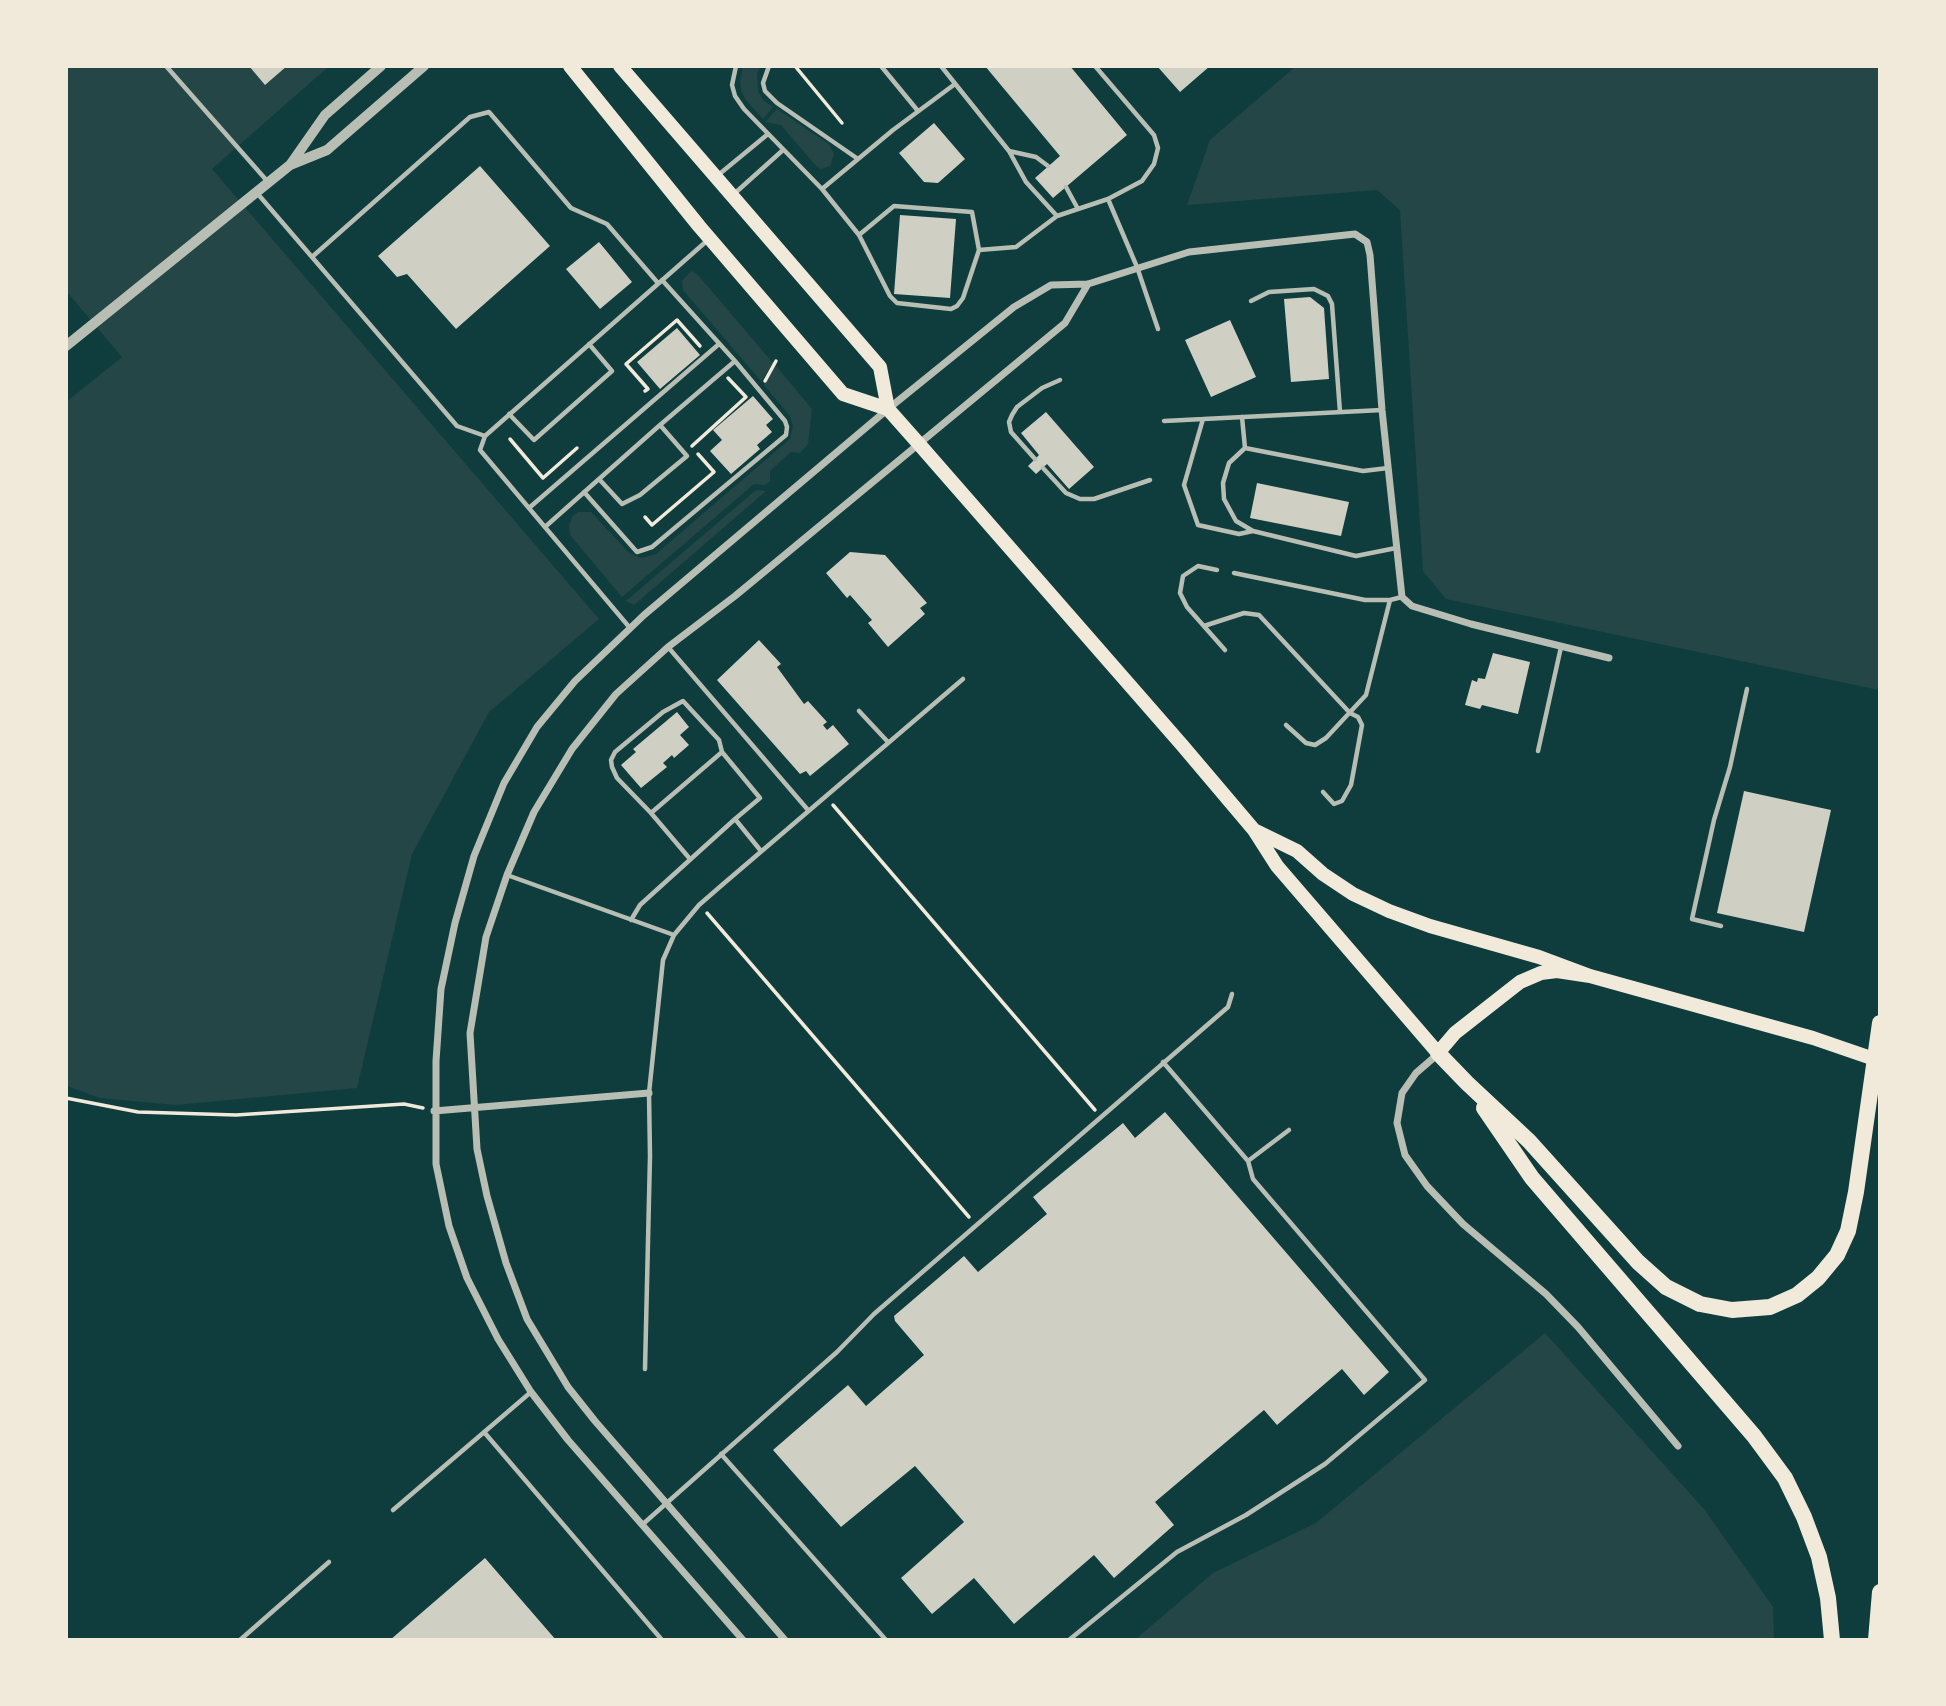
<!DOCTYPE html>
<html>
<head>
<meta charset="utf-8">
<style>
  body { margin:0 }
  #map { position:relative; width:1946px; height:1706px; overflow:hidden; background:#0f3d3e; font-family:Mulish,sans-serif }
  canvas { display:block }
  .frame { position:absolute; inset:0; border:68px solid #f1e9da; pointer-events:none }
</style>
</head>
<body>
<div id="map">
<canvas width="1946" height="1706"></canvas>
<div class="frame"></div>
</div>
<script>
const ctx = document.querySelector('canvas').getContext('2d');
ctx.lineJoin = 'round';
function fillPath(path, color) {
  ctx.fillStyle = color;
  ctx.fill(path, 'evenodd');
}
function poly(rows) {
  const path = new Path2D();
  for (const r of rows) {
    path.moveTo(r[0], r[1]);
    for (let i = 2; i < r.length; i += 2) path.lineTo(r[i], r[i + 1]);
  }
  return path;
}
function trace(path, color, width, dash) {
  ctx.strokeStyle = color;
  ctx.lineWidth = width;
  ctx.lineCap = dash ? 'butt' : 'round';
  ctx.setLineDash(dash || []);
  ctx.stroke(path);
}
const green = poly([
  [743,66,760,67,757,73,758,91,764,101,773,107,763,119,745,99,741,90,740,81],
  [67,67,328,67,212,169,599,619,489,712,412,854,357,1088,175,1105,100,1098,67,1086,66,402,122,357,67,292],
  [1295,67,1879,67,1879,690,1446,599,1423,571,1400,210,1377,190,1187,205,1210,140],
  [777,109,829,144,834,154,830,166,821,169,817,167,781,125,765,122],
  [691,271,698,275,773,363,761,381,683,290,682,281],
  [776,366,812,409,808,444,800,453,791,452,770,471,770,481,765,485,754,484,622,597,570,535,569,525,572,517,578,512,591,512,629,553,641,558,656,554,790,439,793,426,790,416,764,385],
  [756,490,766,491,634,605,626,601],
  [1545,1333,1704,1509,1773,1607,1774,1639,1136,1639,1213,1573,1316,1523]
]);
const building = poly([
  [249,66,287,66,265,85],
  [985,66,1070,66,1127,135,1053,198,1035,178,1060,156],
  [1157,66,1210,66,1180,92],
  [934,123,965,159,938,183,924,182,899,153],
  [480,166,550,246,456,329,407,274,397,277,378,256],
  [900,215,956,219,950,298,894,294],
  [599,242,632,282,600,309,566,269],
  [1310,297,1324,308,1329,379,1291,382,1284,299],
  [1230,320,1256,377,1211,397,1185,340],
  [677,328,700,355,660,389,637,362],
  [753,396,773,419,766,425,772,432,757,445,760,449,731,474,710,451,722,440,713,430],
  [1046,412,1094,467,1069,489,1047,464,1036,474,1028,466,1039,455,1021,433],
  [1257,483,1349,502,1341,536,1250,518],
  [850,552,885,555,927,603,920,608,925,614,888,647,868,623,872,620,850,595,847,598,826,573],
  [759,640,781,664,777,667,804,704,808,701,827,722,823,725,827,730,833,725,849,744,810,776,806,771,800,774,717,680],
  [1493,653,1530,662,1518,714,1482,705,1480,709,1465,705,1472,680,1477,682,1478,678,1485,679],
  [677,712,689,727,680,735,689,745,674,758,672,755,663,763,667,767,641,788,621,765,636,752,633,749],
  [1744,791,1831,810,1804,932,1717,913],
  [1165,1112,1389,1372,1364,1395,1342,1369,1277,1425,1264,1410,1155,1502,1174,1525,1114,1578,1094,1555,1014,1624,974,1578,932,1614,901,1578,964,1522,915,1466,841,1527,773,1450,848,1385,866,1406,924,1355,895,1321,894,1316,964,1256,978,1272,1047,1214,1033,1197,1123,1123,1135,1138],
  [485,1558,556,1640,390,1640]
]);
const path = poly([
  [795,66,842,123],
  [728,378,746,397],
  [765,381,776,361],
  [645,391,648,389,626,364,677,320,700,346],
  [510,439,543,478,577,448],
  [692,446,746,397],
  [645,517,652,525,714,472,698,454],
  [833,805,1095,1110],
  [707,913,969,1217],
  [66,1098,138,1112,236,1115,404,1104,423,1108]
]);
const service = poly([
  [166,66,268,182],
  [736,66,732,85,735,96,744,109,822,189,859,235,894,206,972,212,979,250,1016,247,1057,216],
  [769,66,763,83,765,91,777,103,858,159],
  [881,66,918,111],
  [941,66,1009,151,1026,182,1057,216,1108,199,1142,181,1154,164,1158,148,1154,135,1095,66],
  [1009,151,1036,157,1048,166],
  [717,176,768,134],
  [1066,187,1078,209],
  [822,189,893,130,955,84],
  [257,193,457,426,485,436],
  [734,194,783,150],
  [1108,199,1137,267,1158,329],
  [859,235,890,296,897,303,951,309,957,306,963,298,979,250],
  [312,257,470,117,489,112,571,208,607,224,658,283],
  [1251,301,1269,292,1314,289,1328,296,1332,304,1340,412],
  [509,414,534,440,612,371,589,344],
  [1242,417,1245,448,1363,471,1388,468],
  [1203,419,1184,485,1198,525,1239,534,1253,531,1356,556,1396,548],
  [1164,421,1382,410],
  [1245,448,1229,463,1223,483,1224,499,1236,521,1253,531],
  [1035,459,1011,432,1009,422,1012,415,1017,407,1042,388,1060,380],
  [1043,468,1066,493,1080,499,1094,499,1150,480],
  [599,479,660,425],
  [584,492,637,552,652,547,786,435,787,427,785,421,735,361,662,280],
  [529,508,719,344],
  [545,527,599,479,622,504,640,495,687,456,660,425,735,361],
  [1217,570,1198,566,1183,576,1180,593,1187,607,1225,650],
  [1234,573,1365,600,1390,600,1402,597],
  [1204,626,1244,613,1259,615,1350,713,1358,717,1362,725,1351,785,1342,801,1334,804,1323,792],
  [630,628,480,450,485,436,709,239],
  [668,647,808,810],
  [859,711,888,742],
  [1286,725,1306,743,1315,745,1326,738,1366,695,1390,600],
  [1538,751,1561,647],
  [651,813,617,778,612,767,611,760,615,752,663,712,683,701,719,740,722,752],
  [690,859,651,813,722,752,760,798,735,819],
  [507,875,674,935],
  [631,920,640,905,735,819,761,851],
  [1721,926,1692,919,1714,820,1730,767,1747,689],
  [1248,1161,1289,1130],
  [645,1369,650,1156,649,1093,663,960,674,935,699,905,722,885,963,679],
  [484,1432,662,1640],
  [721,1454,886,1640],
  [393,1510,531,1392],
  [643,1524,837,1352,874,1314,1228,1007,1232,994],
  [240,1640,329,1562],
  [1069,1640,1177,1552,1246,1515,1325,1464,1425,1380,1253,1179,1248,1161,1163,1062]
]);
const minor = poly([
  [1438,1054,1416,1073,1402,1093,1397,1123,1405,1155,1427,1186,1463,1224,1546,1294,1578,1327,1678,1446],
  [434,1111,649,1093],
  [743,1640,568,1440,531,1392,498,1339,467,1278,449,1226,436,1164,436,1061,441,989,455,923,474,856,504,783,537,727,575,681,644,615,888,409,1014,307,1051,285,1088,284,1189,252,1355,234,1367,242,1370,255,1382,410,1402,597,1412,606,1471,624,1609,658],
  [785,1640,595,1421,568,1387,527,1319,506,1263,487,1196,477,1149,470,1033,486,937,507,875,534,812,572,749,616,694,668,647,735,596,1065,323,1088,284]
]);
const tertiary = poly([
  [290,165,325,115,381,66],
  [66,346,290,165,327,150,424,66]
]);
const primary = poly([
  [570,66,699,226,843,394,888,409,919,444,1182,745,1254,830,1277,866,1438,1053,1455,1033,1520,982,1541,973,1557,971,1590,976],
  [620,66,880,367,888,409],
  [1256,831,1297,851,1323,874,1353,894,1389,911,1430,926,1539,957,1590,976,1813,1038,1880,1061]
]);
const motorway = poly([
  [1438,1053,1467,1083,1529,1141,1638,1262,1666,1287,1700,1304,1732,1310,1770,1307,1797,1295,1818,1278,1837,1255,1848,1231,1856,1192,1880,1023],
  [1484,1108,1532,1178,1754,1436,1785,1478,1804,1517,1819,1557,1828,1598,1832,1640],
  [1876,1640,1880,1592]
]);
fillPath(green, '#244646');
fillPath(building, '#cfcfc3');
trace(path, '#f1e9da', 3.5);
trace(service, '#b8beb3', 4.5);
trace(minor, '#b8beb3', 7);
trace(tertiary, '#b8beb3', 10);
trace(primary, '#f1e9da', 14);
trace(motorway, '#f1e9da', 16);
</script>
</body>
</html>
